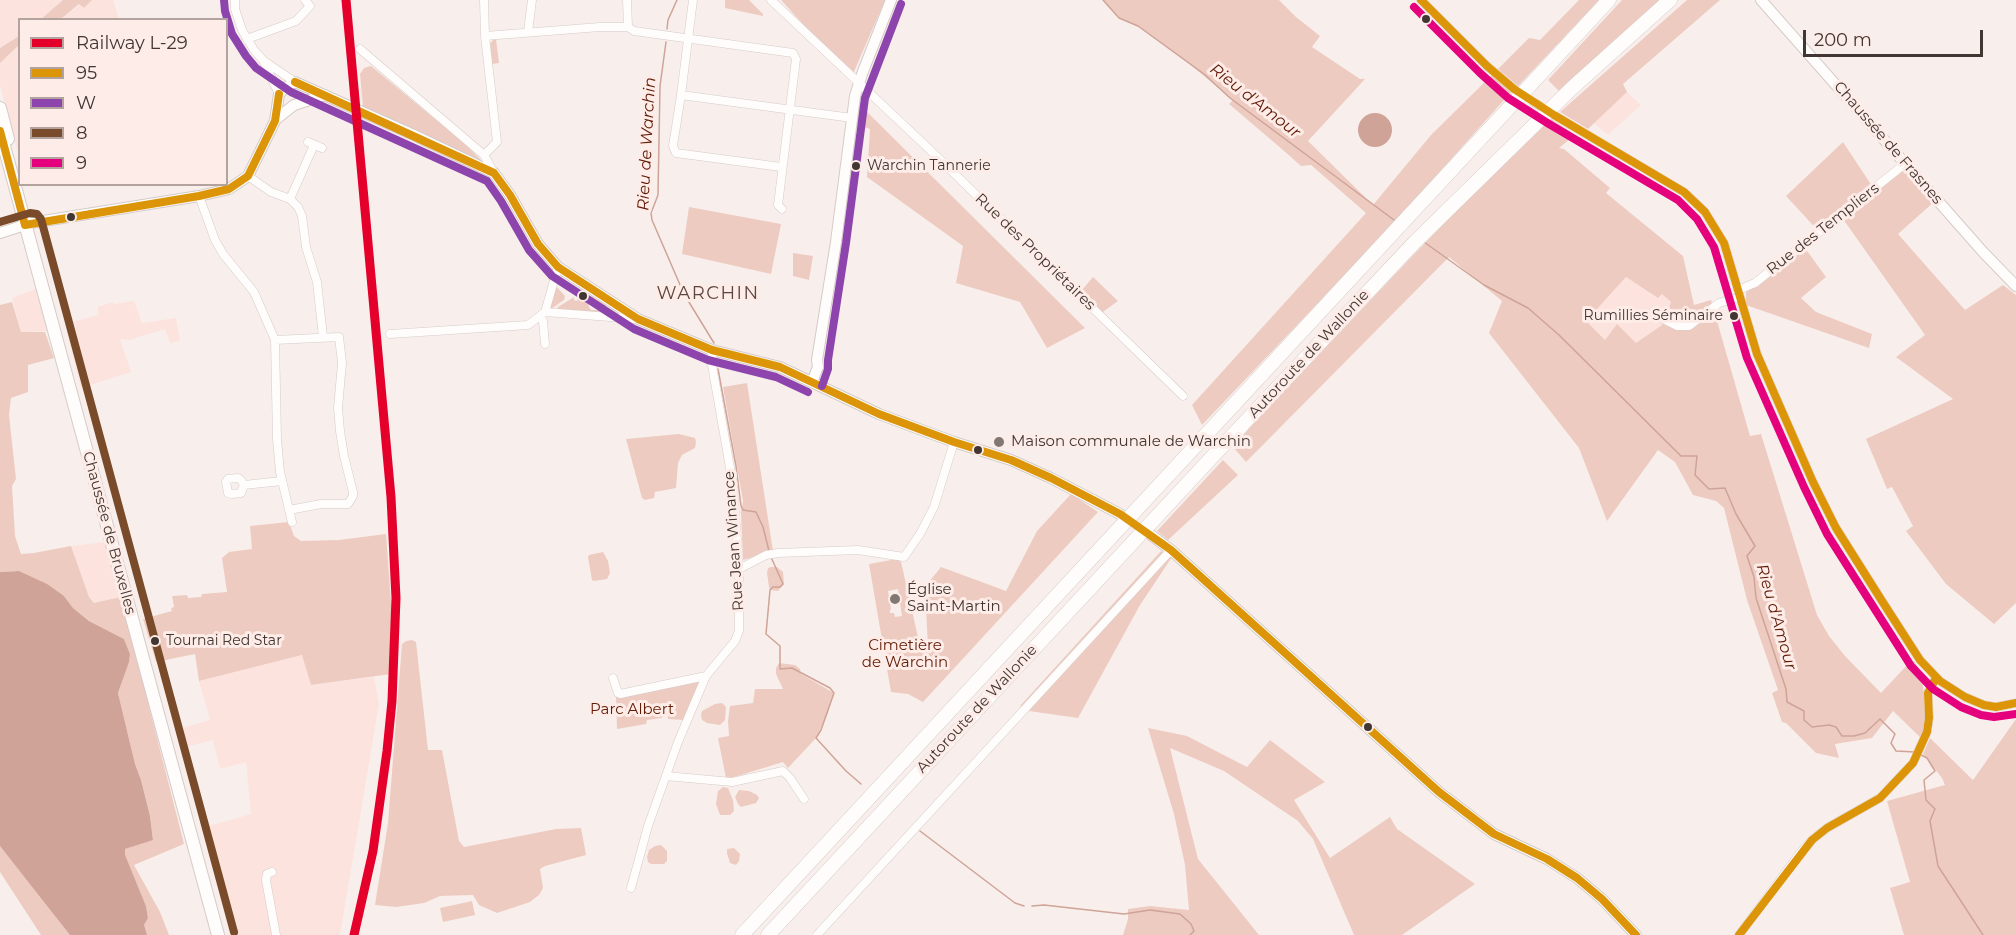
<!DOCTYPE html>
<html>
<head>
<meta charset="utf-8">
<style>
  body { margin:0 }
  #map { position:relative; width:2016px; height:935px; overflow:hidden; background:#f8efec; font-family:Montserrat,sans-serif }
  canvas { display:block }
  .legend { position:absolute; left:18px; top:18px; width:210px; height:168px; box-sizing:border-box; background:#fdece7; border:2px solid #b2a39f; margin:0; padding:8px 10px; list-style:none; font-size:18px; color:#413632 }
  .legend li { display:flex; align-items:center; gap:12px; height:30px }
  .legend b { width:30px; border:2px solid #b2a39f }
  .scale { position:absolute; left:1803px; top:30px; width:180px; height:27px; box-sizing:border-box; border:3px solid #413632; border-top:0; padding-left:8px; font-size:18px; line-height:21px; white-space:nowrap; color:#413632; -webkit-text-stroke:4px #fdece7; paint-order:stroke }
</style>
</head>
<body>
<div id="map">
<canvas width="2016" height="935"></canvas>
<ul class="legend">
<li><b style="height:8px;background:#e4002b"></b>Railway L-29</li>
<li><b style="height:8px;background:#dc9508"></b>95</li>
<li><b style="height:8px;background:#8e44ad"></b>W</li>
<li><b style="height:8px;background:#7a4b2a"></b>8</li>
<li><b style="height:8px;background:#e5007d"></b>9</li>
</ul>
<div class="scale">200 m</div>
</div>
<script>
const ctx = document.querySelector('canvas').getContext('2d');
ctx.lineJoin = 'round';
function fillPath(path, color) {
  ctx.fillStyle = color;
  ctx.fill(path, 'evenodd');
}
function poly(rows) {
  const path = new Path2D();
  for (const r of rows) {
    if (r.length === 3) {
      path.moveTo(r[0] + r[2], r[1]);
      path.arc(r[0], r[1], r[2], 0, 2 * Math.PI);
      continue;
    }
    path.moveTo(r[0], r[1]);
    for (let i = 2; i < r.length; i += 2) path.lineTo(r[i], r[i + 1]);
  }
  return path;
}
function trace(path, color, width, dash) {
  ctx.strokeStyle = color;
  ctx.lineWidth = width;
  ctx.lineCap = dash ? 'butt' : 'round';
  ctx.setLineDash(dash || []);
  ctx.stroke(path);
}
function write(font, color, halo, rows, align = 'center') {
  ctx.font = font + ' Montserrat,sans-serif';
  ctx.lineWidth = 6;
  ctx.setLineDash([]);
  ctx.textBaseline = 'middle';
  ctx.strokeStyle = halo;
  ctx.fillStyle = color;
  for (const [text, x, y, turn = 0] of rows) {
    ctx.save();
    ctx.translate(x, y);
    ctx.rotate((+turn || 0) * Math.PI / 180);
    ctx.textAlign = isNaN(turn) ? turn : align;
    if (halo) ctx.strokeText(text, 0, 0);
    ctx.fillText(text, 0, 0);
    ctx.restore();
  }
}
const built = poly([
  [0,0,63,0,41,19,20,20,19,36,0,48],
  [92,0,113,0,119,19,61,20,80,4,84,8],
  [19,45,19,157,0,85,0,63],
  [1627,92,1641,105,1608,135,1594,123],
  [1626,277,1658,298,1662,293,1671,302,1662,325,1636,344,1617,325,1605,340,1585,321],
  [40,287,48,331,21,332,12,298],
  [134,301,142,323,176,318,180,341,170,343,165,329,129,340,120,339,131,372,81,388,65,324,98,315,98,307,112,302,114,304],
  [106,542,125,610,101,610,89,597,71,546],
  [303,655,311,685,374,677,379,704,340,935,230,935,202,828,251,814,246,762,220,769,213,740,181,748,176,730,210,720,199,681]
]);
const green = poly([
  [63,0,92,0,84,8,79,4,61,19,41,19],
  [725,0,749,0,763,14,763,16,725,8],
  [781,0,885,0,853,74,820,43],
  [1103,0,1279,0,1296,17,1320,36,1312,47,1360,79,1365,79,1308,141,1373,205,1431,135,1492,75,1513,90,1392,225,1202,425,1192,405,1366,213,1311,165,1301,166,1283,150,1229,104,1233,100,1193,67,1138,26,1119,18],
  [1579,0,1599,0,1518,86,1498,69,1529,38,1540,40],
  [1622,0,1660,0,1559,91,1548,80],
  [1687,0,1720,0,1623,84,1627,92,1588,129,1560,112],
  [19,36,19,45,0,63,0,48],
  [496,39,499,63,492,64,490,44,493,40],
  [371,66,465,144,480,159,480,162,363,107,360,74,364,68],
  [857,102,1085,328,1047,348,1020,302,956,283,963,246,867,177,870,129,856,124],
  [1551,119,1575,135,1559,148,1564,149,1610,188,1606,193,1683,256,1694,305,1711,300,1750,436,1761,434,1817,615,1829,636,1845,656,1881,693,1907,665,1914,661,1921,671,1925,702,1926,727,1920,737,1893,711,1872,738,1835,744,1839,758,1816,753,1786,723,1782,722,1772,693,1778,690,1747,600,1724,508,1716,501,1693,495,1675,462,1658,450,1607,521,1579,448,1489,333,1502,301,1449,257,1246,462,1234,448,1250,427,1464,202],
  [1626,277,1658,298,1662,294,1671,302,1662,325,1636,343,1617,324,1605,340,1586,321],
  [1843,142,1876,192,1905,169,1935,201,1898,234,1965,310,2003,285,2016,295,2016,603,1994,624,1946,584,1906,531,1913,526,1892,487,1887,489,1866,439,1953,399,1896,357,1925,335,1843,219,1822,235,1786,196],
  [689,207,781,224,771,274,682,254],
  [1805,248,1826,277,1801,298,1816,312,1872,334,1869,348,1746,305,1746,292],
  [793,253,813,256,809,280,793,276],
  [1093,277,1118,301,1100,314,1076,297],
  [555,285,565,296,564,300,551,309,550,307],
  [581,293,587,297,589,307,591,310,600,310,601,307,590,299,591,296,606,305,606,312,557,311,558,307,574,297,574,300,577,301,578,298,576,295],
  [12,302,21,332,45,332,54,358,28,365,28,392,11,398,9,415,16,479,12,486,15,536,21,554,34,553,71,546,89,597,94,603,121,597,184,844,134,865,160,912,169,935,147,935,144,930,144,925,148,918,146,906,125,856,125,849,153,839,150,816,141,780,135,764,118,693,129,661,130,654,124,639,89,621,73,608,64,596,19,571,0,572,0,305],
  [747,383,773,551,743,560,741,512,743,501,723,387],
  [679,434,695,438,696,442,695,448,682,455,678,463,676,488,655,492,654,498,645,500,642,498,626,439],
  [1223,460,1238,475,1168,540,1157,531],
  [1071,494,1098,512,923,702,908,694,891,692,869,564,897,559,901,562,918,637,926,650,928,648,925,587,941,567,1006,591,1037,531],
  [898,589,902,616,895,617,894,613,890,613,890,610,891,609,888,591],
  [289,522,294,536,301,541,339,540,386,534,392,617,391,674,311,685,302,655,199,681,195,654,156,662,143,619,172,611,171,608,174,607,172,596,187,595,188,598,201,597,202,594,227,592,222,558,229,552,252,549,250,526],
  [1161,551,1172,557,1140,605,1078,718,1029,711,1020,706],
  [603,552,608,561,610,573,607,579,594,581,592,580,588,557,589,555],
  [771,567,777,567,783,572,784,584,778,591,770,590,769,587,767,573,768,568],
  [412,640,416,642,428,750,442,750,459,841,464,847,556,829,581,828,586,855,545,866,540,869,543,888,539,895,530,902,497,913,479,905,473,895,440,896,424,903,396,907,375,905,388,823,402,644,406,641],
  [779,663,795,665,800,669,801,674,834,693,827,715,816,738,788,768,783,762,731,778,726,778,718,738,729,736,728,721,730,706,753,703,755,689,783,689,776,674,776,668],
  [701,680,683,720,668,719,668,715,663,714,662,718,647,720,646,724,617,729,616,697],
  [722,703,726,707,725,720,720,725,707,723,702,720,701,715,702,711,715,704],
  [2016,719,2016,935,1904,935,1890,888,1910,882,1887,801,1945,785,1942,778,1923,754,1930,738,1973,780],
  [1148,728,1187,736,1247,767,1270,740,1325,782,1294,800,1330,858,1390,817,1397,829,1475,884,1402,935,1354,935,1313,839,1298,821,1224,771,1170,748,1198,859,1259,935,1123,935,1128,919,1128,909,1150,906,1189,910,1185,865,1174,814],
  [723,787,728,788,733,800,734,811,730,815,720,815,716,804,718,791],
  [739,790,749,791,757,795,759,798,756,803,741,807,738,804,735,797],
  [661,845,667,851,667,861,664,864,651,864,648,862,647,857,649,850,655,846],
  [0,846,48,905,70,935,41,935,0,872],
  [734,848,740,854,739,861,736,865,730,863,727,853,727,849],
  [472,901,475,915,443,922,440,908]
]);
const water = poly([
  [1375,130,17],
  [19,571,47,584,64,596,73,608,89,621,124,639,130,654,129,662,118,693,135,764,141,780,150,816,153,840,125,849,125,855,146,906,148,918,144,925,147,935,70,935,0,846,0,572]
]);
const stream = poly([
  [1103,0,1119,18,1138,26,1204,74,1230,98,1394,220],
  [667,29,668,20,677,0],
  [666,42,660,86,658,195,651,213,652,220,684,294,714,343],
  [1424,242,1484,285,1528,308,1559,335,1681,456,1697,456,1695,475,1709,489,1725,488,1736,514,1755,546,1747,556,1754,577,1756,598,1786,689,1787,702,1804,711,1804,720,1812,727,1829,725,1836,727,1842,736,1854,736,1865,733,1880,719,1895,734,1891,743,1896,751,1915,752],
  [718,369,736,466,741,506,743,510,756,512,763,527,769,551],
  [771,557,783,584,780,587,773,587,770,590,766,634,780,646,780,669,792,668,830,688,834,693,821,730,816,738,846,771,861,784],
  [1919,754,1927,758,1935,771,1924,780,1926,800,1935,809,1930,821,1938,866,1983,935],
  [920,831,1015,903,1024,906],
  [1032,906,1044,905,1124,914,1150,910,1180,914,1191,924,1194,931,1190,935]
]);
const street = poly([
  [235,0,235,9,242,30,254,50,263,60,279,94],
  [627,0,628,27],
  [693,0,681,95,852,118],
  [771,0,928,148,1183,396],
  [1421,0,1487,66,1514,89],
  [528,32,532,0],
  [485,36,600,27,628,27,634,31,793,53,796,59,778,205,782,209],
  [247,39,296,21,310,6,305,0],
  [360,49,484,155,494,173],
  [264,61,295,82],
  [681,95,673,146,676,153,781,167],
  [1533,102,1540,106],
  [1554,115,1684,192,1705,212,1724,243,1757,354,1813,482,1836,528,1882,601,1920,660,1940,681,1965,697,1984,705,1996,707,2016,703],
  [308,142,322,148],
  [484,155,497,142,485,36,484,0],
  [248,176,271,192,290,199,298,207,302,216,306,247,317,282,323,337],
  [199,196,215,240,223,254,254,292,275,340,277,439,280,472,292,522],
  [290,199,314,145],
  [558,267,545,312,636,319],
  [1738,290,1755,283,1906,163],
  [1661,318,1677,326,1689,326,1719,303,1740,297],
  [543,321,545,344],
  [390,334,528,325,545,312],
  [275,340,339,337,342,363,338,408,340,431,344,456,353,492,353,496,348,504,321,504,289,510],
  [244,485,241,493,232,494,228,493,226,482,228,479,238,478,241,480,244,485,282,481],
  [739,569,766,555,778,553,858,550,904,557,920,534,934,507,954,442],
  [613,678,618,693,620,694,706,676],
  [666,776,732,782,783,771,790,778,804,799],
  [272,872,267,874,266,880,276,935],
  [631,888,648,826,678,742,706,676,735,641,739,631,739,569,733,485,712,365,712,350],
  [817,935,1171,550],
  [1739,935,1801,852,1812,840,1827,828,1880,798,1913,763,1927,732,1929,718,1928,693,1930,687,1936,678]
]);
const secondary = poly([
  [1761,0,1983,252,2016,286],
  [275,120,294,105,325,95],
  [31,223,199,196,229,189,248,176,275,121,279,94,285,88,295,82,414,135,494,173,510,195,538,244,558,267,638,319,712,350,780,367,879,414,954,442,1011,460,1051,478,1120,514],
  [0,233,25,225],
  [812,382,818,367,817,360,836,242,855,96,862,74,891,0],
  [1151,535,1171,550,1439,792,1494,834,1547,859,1577,878,1602,899,1636,935]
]);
const primary = poly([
  [0,108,8,139],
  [0,131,218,935]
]);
const highway = poly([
  [742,935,1609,0],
  [768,935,1213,456,1415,242,1572,88,1670,0]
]);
const bus1 = poly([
  [1421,0,1487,66,1514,89,1554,115,1684,192,1705,212,1724,243,1757,354,1813,482,1836,528,1882,601,1920,660,1940,681,1965,697,1984,705,1996,707,2016,703],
  [295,82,494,173,510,195,538,244,558,267,638,319,712,350,780,367,879,414,954,442,1011,460,1051,478,1120,514,1171,550,1439,792,1494,834,1547,859,1577,878,1602,899,1636,935],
  [0,131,25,225,199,196,229,189,248,176,275,121,279,94],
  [1739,935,1812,840,1827,828,1880,798,1913,763,1927,732,1929,718,1928,693,1936,678]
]);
const bus2 = poly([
  [224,0,225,11,232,34,246,56,256,68,291,92,487,181,501,201,529,250,552,276,634,329,708,360,776,377,808,392],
  [822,386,828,369,828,360,846,243,865,98,901,4]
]);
const bus3 = poly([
  [0,222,30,213,37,214,41,219,234,932]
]);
const bus4 = poly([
  [1414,7,1480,73,1508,98,1549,124,1678,200,1697,219,1714,247,1747,358,1804,487,1827,534,1911,666,1933,689,1961,707,1981,715,1994,717,2016,714]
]);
const rail1 = poly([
  [346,0,391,497,396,598,392,701,387,751,373,851,354,935]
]);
const markers = [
  [1426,19,5,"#413632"],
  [856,166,5,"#413632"],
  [71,217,5,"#413632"],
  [583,296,5,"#413632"],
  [1734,316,5,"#413632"],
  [999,442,6,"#817773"],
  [978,450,5,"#413632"],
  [895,599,6,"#817773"],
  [155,641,5,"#413632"],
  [1368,727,5,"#413632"]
];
const busNames = [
  ["Warchin Tannerie",867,166],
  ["Rumillies Séminaire",1723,316,"right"],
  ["Tournai Red Star",166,641]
];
const streetNames = [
  ["Chaussée de Frasnes",1888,143,49],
  ["Rue des Templiers",1823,229,-38],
  ["Rue des Propriétaires",1035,252,44],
  ["Autoroute de Wallonie",1309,354,-47],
  ["Chaussée de Bruxelles",109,533,75],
  ["Rue Jean Winance",734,541,-94],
  ["Autoroute de Wallonie",977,709,-47]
];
const poiNames = [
  ["Maison communale de Warchin",1011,442],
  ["Église",907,590],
  ["Saint-Martin",907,607]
];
const parkNames = [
  ["Cimetière",905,646],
  ["de Warchin",905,663],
  ["Parc Albert",632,710]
];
const waterNames = [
  ["Rieu d'Amour",1255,101,38],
  ["Rieu de Warchin",647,144,-87],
  ["Rieu d'Amour",1776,617,74]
];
const quarterNames = [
  ["WARCHIN",708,294]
];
fillPath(built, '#fce3dd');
fillPath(green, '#eecbc1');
fillPath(water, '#cfa397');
trace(stream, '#cfa397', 1.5);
trace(street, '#d4cbc8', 9);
trace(secondary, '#d4cbc8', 12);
trace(primary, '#d4cbc8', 14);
trace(highway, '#d4cbc8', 15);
trace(street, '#fefdfc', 8);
trace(secondary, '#fefdfc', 10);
trace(primary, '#fefdfc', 12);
trace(highway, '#fefdfc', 14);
trace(bus1, '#dc9508', 8);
trace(bus2, '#8e44ad', 8);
trace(bus3, '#7a4b2a', 8);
trace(bus4, '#e5007d', 8);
trace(rail1, '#e4002b', 9);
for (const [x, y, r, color] of markers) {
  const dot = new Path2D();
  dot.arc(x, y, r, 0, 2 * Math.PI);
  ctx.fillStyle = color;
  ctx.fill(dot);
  trace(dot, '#fdece7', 2);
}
write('14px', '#413632', '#fdece7', busNames, 'left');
write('15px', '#413632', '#fdece7', streetNames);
write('15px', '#413632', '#fdece7', poiNames, 'left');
write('15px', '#621b05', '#fdece7', parkNames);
write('italic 16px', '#5f1802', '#fdece7', waterNames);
ctx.letterSpacing = '1.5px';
write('18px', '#5d463f', '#fdece7', quarterNames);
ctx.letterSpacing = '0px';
</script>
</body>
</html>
